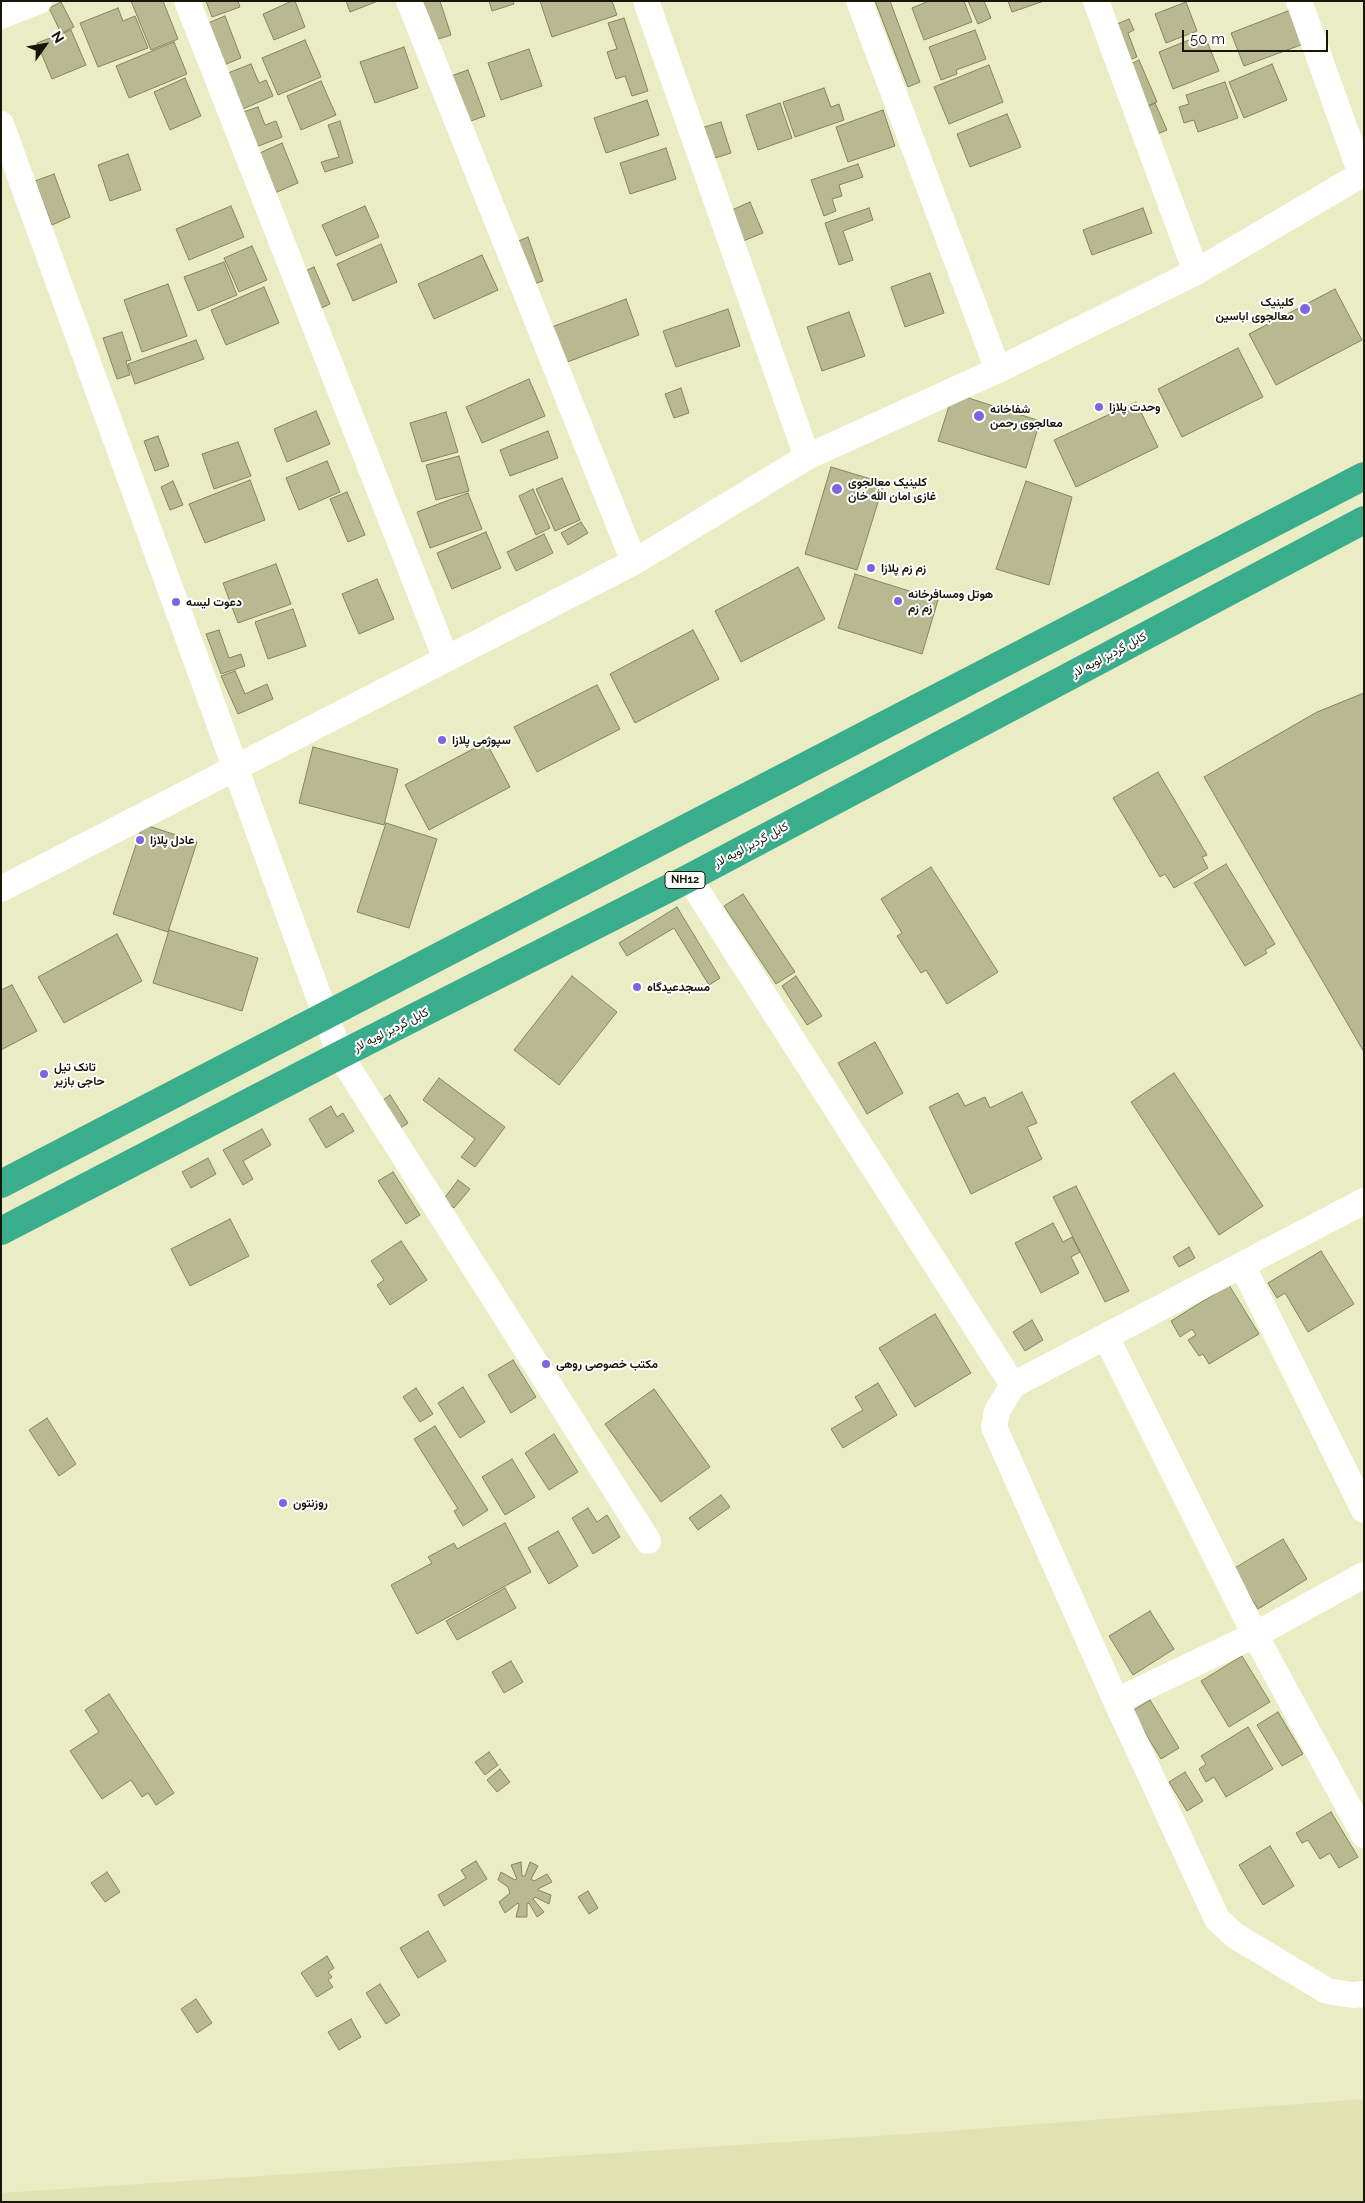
<!DOCTYPE html>
<html>
<head>
<meta charset="utf-8">
<style>
  body { margin:0 }
  #map { position:relative; width:1365px; height:2203px; overflow:hidden; background:#eaecc3; font-family:Raleway,sans-serif }
  canvas { display:block }
  .frame { position:absolute; inset:0; border:2px solid #161708; pointer-events:none }
  .north { position:absolute; left:20px; top:20px; width:50px; height:50px; -webkit-text-stroke:4px #fff; paint-order:stroke; rotate:58deg; font-size:14px; font-weight:700; line-height:20px; text-align:center; color:#161708 }
  .north::after { content:''; display:block; margin:auto; width:18px; height:22px; background:#161708; clip-path:polygon(50% 0,100% 100%,50% 72%,0 100%) }
  .scale { position:absolute; left:1182px; top:30px; width:146px; height:22px; box-sizing:border-box; border:2px solid #161708; border-top:0; padding-left:6px; font-size:15px; line-height:18px; white-space:nowrap; color:#161708; -webkit-text-stroke:4px #fff; paint-order:stroke }
</style>
</head>
<body>
<div id="map">
<canvas width="1365" height="2203"></canvas>
<div class="frame"></div>
<div class="north">N</div>
<div class="scale">50 m</div>
</div>
<script>
const ctx = document.querySelector('canvas').getContext('2d');
ctx.lineJoin = 'round';
function fillPath(path, color) {
  ctx.fillStyle = color;
  ctx.fill(path, 'evenodd');
}
function poly(rows) {
  const path = new Path2D();
  for (const r of rows) {
    path.moveTo(r[0], r[1]);
    for (let i = 2; i < r.length; i += 2) path.lineTo(r[i], r[i + 1]);
  }
  return path;
}
function trace(path, color, width, dash) {
  ctx.strokeStyle = color;
  ctx.lineWidth = width;
  ctx.lineCap = dash ? 'butt' : 'round';
  ctx.setLineDash(dash || []);
  ctx.stroke(path);
}
function write(font, color, halo, rows, align = 'center') {
  ctx.font = font + ' Raleway,Vazirmatn,sans-serif';
  ctx.lineWidth = 4;
  ctx.setLineDash([]);
  ctx.textBaseline = 'middle';
  ctx.strokeStyle = halo;
  ctx.fillStyle = color;
  for (const [text, x, y, turn = 0] of rows) {
    ctx.save();
    ctx.translate(x, y);
    ctx.rotate((+turn || 0) * Math.PI / 180);
    ctx.textAlign = isNaN(turn) ? turn : align;
    if (halo) ctx.strokeText(text, 0, 0);
    ctx.fillText(text, 0, 0);
    ctx.restore();
  }
}
const built = poly([
  [1364,2099,1364,2202,1,2202,1,2193,923,2133]
]);
const building = poly([
  [131,1,163,1,178,39,151,50,131,1],
  [206,1,238,1,240,7,212,17,206,1],
  [292,1,295,1,305,27,274,40,263,14,292,1],
  [346,1,378,1,350,12,346,1],
  [423,1,440,1,451,35,435,40,423,1],
  [489,1,513,1,514,4,492,11,489,1],
  [540,1,612,1,617,15,552,37,540,1],
  [875,1,890,1,920,82,908,87,875,1],
  [929,1,964,1,972,22,924,40,912,8,929,1],
  [968,1,984,1,991,18,978,24,968,1],
  [1008,1,1044,1,1012,12,1008,1],
  [61,2,74,27,61,33,49,8,61,2],
  [1186,2,1197,31,1166,43,1155,14,1186,2],
  [118,8,123,21,135,16,148,48,98,67,80,23,118,8],
  [1293,9,1306,43,1244,66,1231,33,1293,9],
  [225,16,241,58,224,65,208,23,225,16],
  [624,18,648,91,632,96,625,76,616,79,607,52,617,49,608,23,624,18],
  [1129,19,1134,30,1128,33,1137,57,1121,63,1107,28,1129,19],
  [71,30,86,65,52,79,37,43,71,30],
  [975,30,986,59,956,70,957,74,941,80,929,47,975,30],
  [1204,34,1219,71,1173,89,1159,52,1204,34],
  [305,40,321,77,278,95,262,58,305,40],
  [174,42,187,74,129,98,116,66,174,42],
  [404,47,418,88,375,103,360,62,404,47],
  [529,49,542,86,501,100,488,63,529,49],
  [1139,60,1157,102,1140,109,1122,68,1139,60],
  [251,64,259,83,266,80,273,96,243,109,228,73,251,64],
  [1272,64,1287,100,1244,118,1229,82,1272,64],
  [989,65,1003,102,949,124,934,87,989,65],
  [468,70,485,116,468,122,451,76,468,70],
  [185,78,201,116,170,130,154,92,185,78],
  [321,81,336,115,301,130,287,96,321,81],
  [1225,82,1238,118,1198,132,1194,120,1184,123,1179,107,1189,104,1186,95,1225,82],
  [824,88,831,107,839,104,844,120,795,137,783,102,824,88],
  [647,100,659,135,606,153,594,118,647,100],
  [780,103,792,138,758,150,746,115,780,103],
  [1155,103,1167,130,1157,134,1145,108,1155,103],
  [258,107,265,125,276,121,282,137,256,147,243,112,258,107],
  [883,110,895,146,848,162,836,127,883,110],
  [1007,114,1021,147,970,167,957,134,1007,114],
  [340,121,353,163,325,172,321,162,339,157,328,125,340,121],
  [721,122,731,153,712,159,701,128,721,122],
  [282,143,298,183,270,195,253,156,282,143],
  [666,148,676,179,630,194,620,163,666,148],
  [128,154,141,190,110,201,98,165,128,154],
  [858,164,863,177,839,185,842,196,832,199,836,211,824,216,811,180,858,164],
  [54,174,70,217,52,225,35,181,54,174],
  [750,202,763,233,738,243,725,213,750,202],
  [231,206,244,237,189,260,176,229,231,206],
  [365,206,379,237,336,256,322,225,365,206],
  [869,208,873,220,843,231,853,260,839,265,825,223,869,208],
  [1143,208,1152,233,1092,255,1083,230,1143,208],
  [528,237,543,281,530,285,516,242,528,237],
  [381,244,397,282,353,301,337,264,381,244],
  [252,246,267,280,239,292,224,258,252,246],
  [482,255,498,290,434,319,418,284,482,255],
  [224,262,237,295,198,311,184,277,224,262],
  [314,267,330,304,319,309,303,272,314,267],
  [930,273,944,313,905,327,891,287,930,273],
  [168,284,187,336,142,352,124,300,168,284],
  [264,287,279,323,226,345,211,310,264,287],
  [1335,289,1362,340,1276,385,1249,334,1335,289],
  [626,299,639,335,562,364,549,328,626,299],
  [728,309,740,346,676,367,663,331,728,309],
  [849,312,865,356,822,371,807,327,849,312],
  [122,332,131,360,126,361,130,375,117,379,103,338,122,332],
  [196,340,204,359,135,384,128,364,196,340],
  [1238,348,1263,397,1182,437,1158,389,1238,348],
  [529,379,545,416,482,443,466,407,529,379],
  [681,388,689,413,674,418,665,394,681,388],
  [953,393,1040,421,1026,468,938,441,953,393],
  [1136,402,1158,447,1076,487,1054,440,1136,402],
  [316,411,330,444,287,462,274,429,316,411],
  [446,412,458,452,422,462,410,423,446,412],
  [548,431,558,458,510,476,500,450,548,431],
  [158,436,169,466,155,471,144,441,158,436],
  [238,442,251,476,214,489,202,454,238,442],
  [459,456,469,491,436,500,426,465,459,456],
  [327,461,340,492,299,510,286,478,327,461],
  [831,467,884,483,857,570,805,554,831,467],
  [562,478,580,520,555,531,536,489,562,478],
  [250,480,265,520,205,543,189,504,250,480],
  [173,481,183,505,170,510,161,487,173,481],
  [1026,481,1072,497,1049,585,996,569,1026,481],
  [533,489,550,528,536,535,519,496,533,489],
  [347,492,365,535,348,542,330,499,347,492],
  [468,493,482,529,430,548,417,512,468,493],
  [581,522,588,533,568,545,561,533,581,522],
  [486,532,501,568,452,589,437,553,486,532],
  [544,534,553,553,516,571,507,552,544,534],
  [276,564,291,604,238,623,223,583,276,564],
  [798,567,825,619,741,662,715,611,798,567],
  [855,574,938,600,922,654,838,628,855,574],
  [377,579,394,619,359,634,342,594,377,579],
  [293,609,306,646,268,659,255,622,293,609],
  [219,630,229,658,241,654,245,666,221,674,206,634,219,630],
  [693,630,719,679,635,723,610,674,693,630],
  [235,671,245,694,267,684,273,699,238,714,221,676,235,671],
  [597,685,620,729,537,772,514,727,597,685],
  [1364,693,1364,1052,1204,777,1317,712,1364,693],
  [486,742,510,787,429,830,405,785,486,742],
  [313,747,398,769,384,825,299,803,313,747],
  [1158,772,1207,855,1202,857,1208,868,1174,888,1165,874,1160,877,1113,798,1158,772],
  [386,823,437,839,409,928,357,912,386,823],
  [143,824,197,842,168,932,113,914,143,824],
  [1226,864,1275,944,1265,950,1267,953,1245,966,1194,883,1226,864],
  [931,867,998,972,947,1004,926,970,921,973,897,936,902,933,881,899,931,867],
  [743,894,795,972,776,984,724,906,743,894],
  [677,907,720,978,709,985,674,928,627,956,619,943,677,907],
  [169,930,258,958,242,1011,153,983,169,930],
  [117,934,142,981,64,1023,38,977,117,934],
  [572,976,617,1012,559,1085,514,1050,572,976],
  [796,976,822,1016,807,1025,782,986,796,976],
  [12,985,37,1031,1,1050,1,990,12,985],
  [875,1042,903,1093,867,1114,838,1063,875,1042],
  [1174,1073,1263,1206,1219,1235,1131,1102,1174,1073],
  [439,1078,505,1127,475,1167,461,1157,475,1139,423,1100,439,1078],
  [1022,1092,1037,1123,1027,1127,1042,1159,971,1194,929,1107,958,1093,965,1106,985,1097,990,1108,1022,1092],
  [390,1095,408,1123,399,1129,380,1102,390,1095],
  [331,1106,337,1117,343,1113,354,1131,326,1148,309,1119,331,1106],
  [262,1129,271,1145,243,1161,253,1179,243,1185,223,1150,262,1129],
  [208,1158,216,1174,191,1188,182,1172,208,1158],
  [393,1172,420,1215,406,1224,378,1181,393,1172],
  [458,1180,470,1189,454,1208,443,1200,458,1180],
  [1076,1186,1129,1291,1105,1302,1053,1197,1076,1186],
  [230,1219,249,1256,190,1286,171,1249,230,1219],
  [1053,1223,1063,1242,1072,1237,1080,1252,1071,1257,1079,1273,1041,1293,1015,1243,1053,1223],
  [401,1241,427,1280,390,1305,377,1285,384,1280,371,1261,401,1241],
  [1189,1247,1195,1258,1179,1267,1173,1257,1189,1247],
  [1321,1251,1354,1304,1308,1332,1285,1293,1277,1298,1268,1283,1321,1251],
  [1229,1285,1259,1334,1209,1364,1203,1354,1199,1356,1188,1340,1196,1335,1192,1329,1180,1337,1171,1321,1229,1285],
  [935,1314,971,1373,915,1407,879,1348,935,1314],
  [1032,1320,1043,1340,1025,1351,1013,1332,1032,1320],
  [513,1360,536,1397,511,1413,488,1375,513,1360],
  [878,1383,897,1415,843,1448,831,1429,863,1410,855,1397,878,1383],
  [463,1387,485,1422,460,1438,438,1403,463,1387],
  [416,1388,433,1414,420,1422,403,1397,416,1388],
  [654,1389,710,1467,661,1502,605,1424,654,1389],
  [47,1418,76,1464,59,1476,29,1430,47,1418],
  [435,1426,488,1510,463,1526,454,1511,458,1509,414,1439,435,1426],
  [554,1434,578,1472,549,1490,525,1453,554,1434],
  [512,1459,535,1497,505,1515,482,1477,512,1459],
  [721,1495,730,1507,698,1530,689,1518,721,1495],
  [588,1508,597,1522,607,1515,620,1537,593,1554,572,1518,588,1508],
  [505,1523,531,1572,417,1634,391,1585,432,1563,428,1557,454,1543,457,1549,505,1523],
  [558,1531,578,1566,549,1584,528,1548,558,1531],
  [1283,1539,1307,1579,1258,1609,1233,1569,1283,1539],
  [505,1588,516,1608,457,1640,446,1621,505,1588],
  [1150,1611,1174,1649,1133,1675,1109,1636,1150,1611],
  [1242,1656,1270,1702,1229,1727,1201,1681,1242,1656],
  [511,1661,523,1682,504,1693,492,1672,511,1661],
  [109,1694,174,1793,156,1805,148,1793,142,1797,131,1780,102,1799,70,1751,99,1732,85,1710,109,1694],
  [1150,1700,1179,1748,1161,1759,1132,1711,1150,1700],
  [1278,1712,1303,1754,1282,1766,1257,1725,1278,1712],
  [1248,1727,1273,1769,1226,1797,1214,1777,1206,1782,1199,1769,1206,1764,1201,1756,1248,1727],
  [489,1752,498,1765,485,1775,475,1762,489,1752],
  [500,1769,510,1782,497,1792,487,1780,500,1769],
  [1185,1772,1203,1801,1187,1811,1169,1782,1185,1772],
  [1331,1812,1358,1857,1339,1868,1330,1853,1320,1859,1308,1840,1302,1843,1296,1833,1331,1812],
  [1270,1846,1294,1886,1263,1905,1239,1865,1270,1846],
  [476,1861,487,1879,444,1906,438,1895,466,1878,461,1870,476,1861],
  [521,1862,522,1876,525,1876,530,1862,538,1866,531,1879,534,1881,547,1874,552,1882,538,1889,538,1890,551,1895,549,1904,535,1897,533,1899,544,1912,537,1917,529,1903,527,1904,527,1917,516,1917,519,1905,518,1903,505,1913,499,1902,510,1893,508,1887,498,1880,501,1872,515,1880,517,1879,511,1865,521,1862],
  [107,1872,120,1892,105,1902,91,1883,107,1872],
  [588,1891,598,1908,589,1914,578,1897,588,1891],
  [428,1931,446,1961,418,1978,400,1948,428,1931],
  [327,1956,334,1968,328,1972,332,1977,328,1980,333,1987,317,1997,301,1973,327,1956],
  [380,1984,400,2015,386,2024,366,1993,380,1984],
  [196,1999,212,2023,197,2033,181,2009,196,1999],
  [351,2019,361,2037,339,2050,328,2032,351,2019]
]);
const minor = poly([
  [187,1,446,659],
  [409,1,634,562],
  [646,1,807,457],
  [859,1,998,370],
  [1096,1,1196,272],
  [1299,1,1361,174],
  [1,16,39,1],
  [1,124,340,1055,648,1541],
  [689,878,1013,1385],
  [1,889,634,562,807,457,998,370,1196,272,1364,173],
  [1364,1201,1013,1385,997,1411,994,1427,1116,1701,1217,1919,1234,1935,1327,1991,1352,1995,1364,1994],
  [1242,1265,1364,1510],
  [1106,1337,1255,1635,1364,1835],
  [1116,1701,1255,1635,1364,1575]
]);
const highway = poly([
  [1,1184,1364,476],
  [1,1231,340,1055,689,878,1364,520]
]);
const markers = [
  [1305,309,6,"#7f64df"],
  [1099,407,5,"#7f64df"],
  [979,416,6,"#7f64df"],
  [837,489,6,"#7f64df"],
  [871,568,5,"#7f64df"],
  [898,601,5,"#7f64df"],
  [176,602,5,"#7f64df"],
  [442,740,5,"#7f64df"],
  [140,840,5,"#7f64df"],
  [637,987,5,"#7f64df"],
  [44,1074,5,"#7f64df"],
  [546,1364,5,"#7f64df"],
  [283,1503,5,"#7f64df"]
];
const shields = [
  [685,880,40]
];
const shieldNames = [
  ["NH12",685,880]
];
const poiNames = [
  ["کلینیک",1294,302,"right"],
  ["معالجوی اباسین",1294,316,"right"],
  ["وحدت پلازا",1109,407],
  ["شفاخانه",990,409],
  ["معالجوی رحمن",990,423],
  ["کلینیک معالجوی",848,482],
  ["غازی امان الله خان",848,496],
  ["زم زم پلازا",881,568],
  ["هوتل ومسافرخانه",908,594],
  ["زم زم",908,608],
  ["دعوت لیسه",186,602],
  ["سپوژمی پلازا",452,740],
  ["عادل پلازا",150,840],
  ["مسجدعیدگاه",647,987],
  ["تانک تیل",54,1067],
  ["حاجی بازیر",54,1081],
  ["مکتب خصوصی روهی",556,1364],
  ["روزنتون",293,1503]
];
const streetNames = [
  ["کابل گردیز لویه لار",1109,655,-28],
  ["کابل گردیز لویه لار",751,845,-28],
  ["کابل گردیز لویه لار",391,1030,-27]
];
fillPath(built, '#e0e2b1');
fillPath(building, '#b8b991');
trace(building, '#84855f', 1);
trace(minor, '#fff', 26);
trace(highway, '#3aae8c', 28);
for (const [x, y, r, color] of markers) {
  const dot = new Path2D();
  dot.arc(x, y, r, 0, 2 * Math.PI);
  ctx.fillStyle = color;
  ctx.fill(dot);
  trace(dot, '#fff', 2);
}
for (const [x, y, w] of shields) {
  const box = new Path2D();
  box.roundRect(x - w / 2, y - 8.5, w, 17, 4);
  ctx.fillStyle = '#fff';
  ctx.fill(box);
  trace(box, '#161708', 1);
}
write('bold 11px', '#161708', null, shieldNames);
write('bold 12px', '#161708', '#fff', poiNames, 'left');
write('12px', '#161708', '#fff', streetNames);
</script>
</body>
</html>
